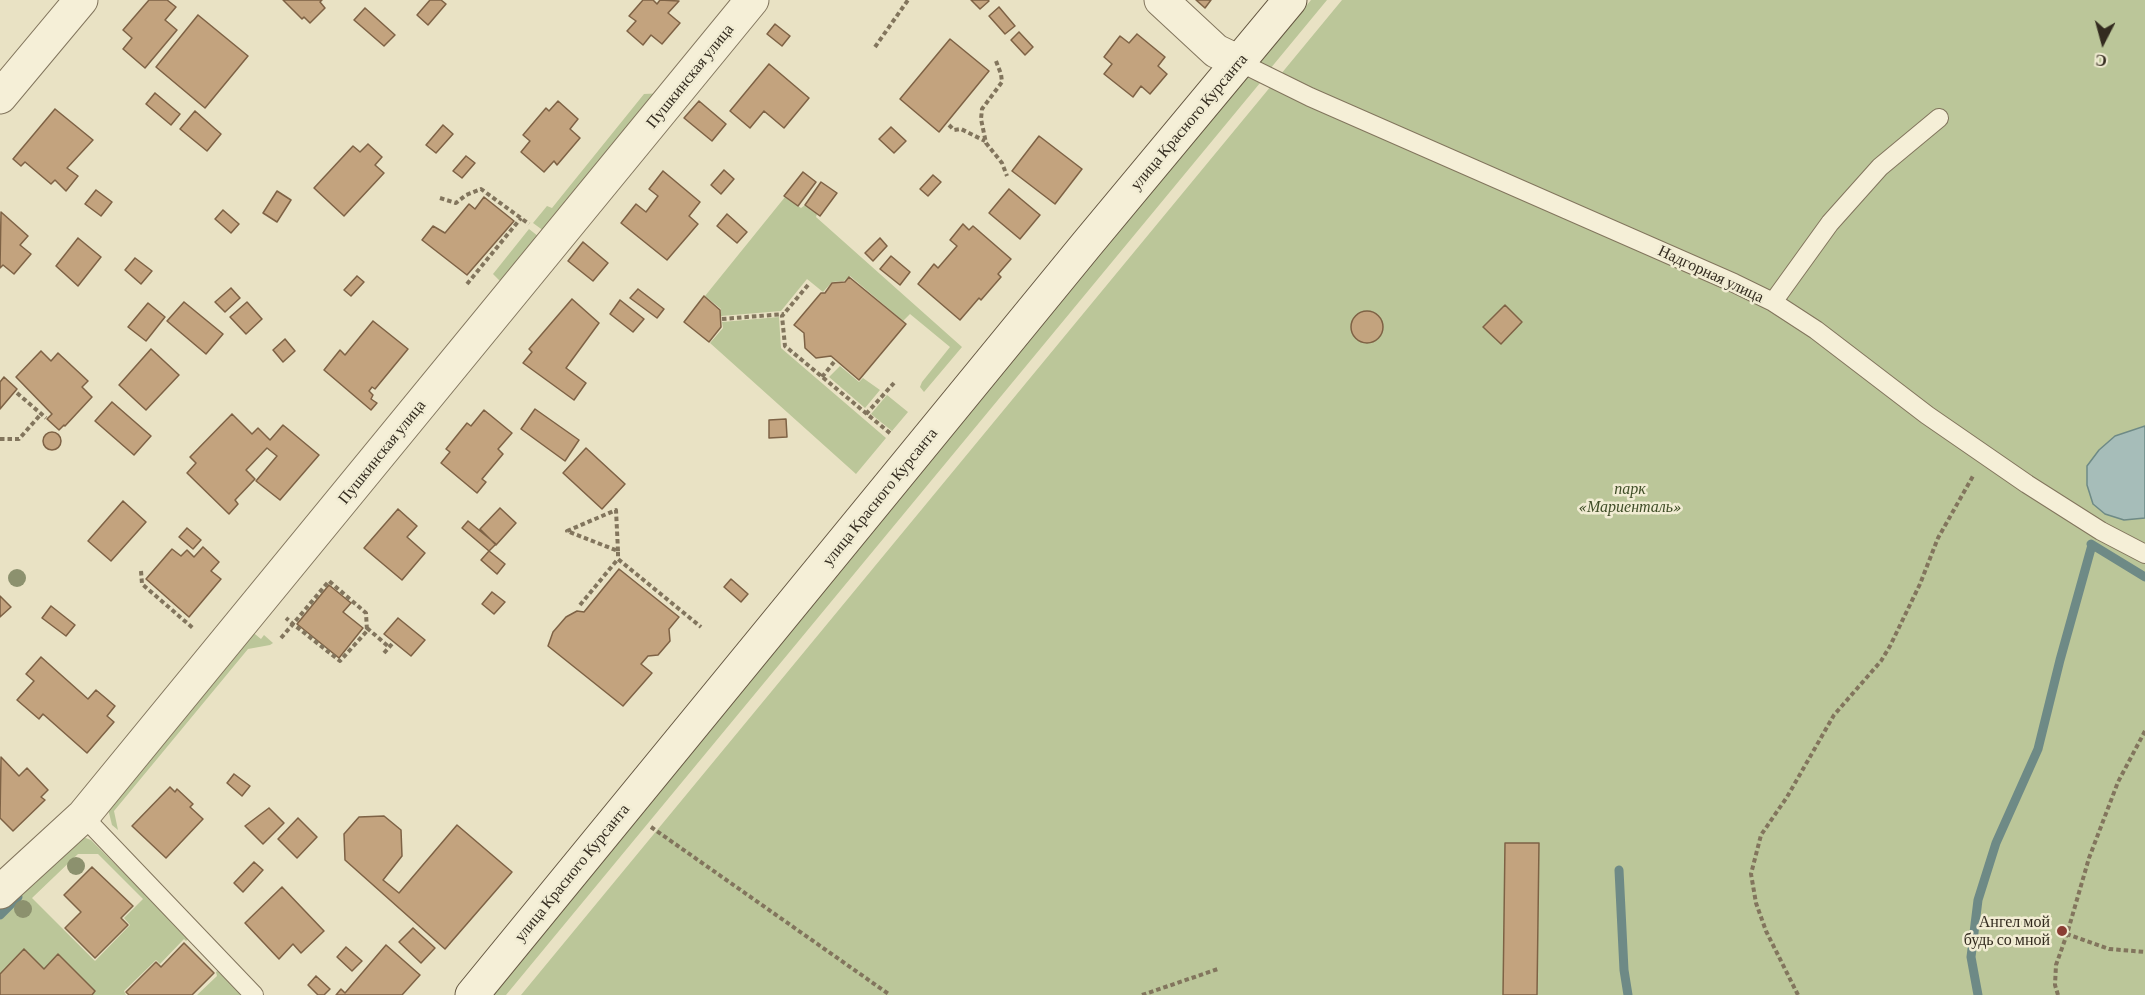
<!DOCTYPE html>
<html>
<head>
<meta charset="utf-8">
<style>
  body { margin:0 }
  #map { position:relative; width:2145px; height:995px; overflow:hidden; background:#e9e2c4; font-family:"Crimson Pro",serif }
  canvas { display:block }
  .north { position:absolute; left:2073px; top:12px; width:60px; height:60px; -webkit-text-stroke:4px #f1ecd3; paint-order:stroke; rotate:186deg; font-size:16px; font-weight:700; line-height:24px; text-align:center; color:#332b1f }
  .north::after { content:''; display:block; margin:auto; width:21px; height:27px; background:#332b1f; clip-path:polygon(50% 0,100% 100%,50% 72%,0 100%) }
</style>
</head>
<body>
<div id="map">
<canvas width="2145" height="995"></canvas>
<div class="north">С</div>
</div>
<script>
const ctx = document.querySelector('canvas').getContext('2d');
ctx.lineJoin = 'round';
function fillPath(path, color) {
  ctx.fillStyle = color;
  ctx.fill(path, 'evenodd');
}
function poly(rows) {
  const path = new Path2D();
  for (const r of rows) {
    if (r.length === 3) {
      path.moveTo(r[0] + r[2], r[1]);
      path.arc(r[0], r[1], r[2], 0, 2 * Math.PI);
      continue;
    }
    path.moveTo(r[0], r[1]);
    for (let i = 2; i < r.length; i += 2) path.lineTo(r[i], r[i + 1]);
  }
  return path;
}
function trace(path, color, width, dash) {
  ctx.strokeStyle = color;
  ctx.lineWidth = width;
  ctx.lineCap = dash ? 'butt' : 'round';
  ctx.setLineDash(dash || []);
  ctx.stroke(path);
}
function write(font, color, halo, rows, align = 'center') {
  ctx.font = font + ' "Crimson Pro",serif';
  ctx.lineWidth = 5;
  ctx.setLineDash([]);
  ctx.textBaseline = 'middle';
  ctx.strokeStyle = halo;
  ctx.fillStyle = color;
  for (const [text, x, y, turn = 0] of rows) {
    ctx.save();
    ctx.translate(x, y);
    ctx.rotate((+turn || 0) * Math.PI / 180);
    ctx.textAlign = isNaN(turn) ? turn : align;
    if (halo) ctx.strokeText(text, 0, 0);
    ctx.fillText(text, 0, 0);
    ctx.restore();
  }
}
const green = poly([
  [1311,0,1327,0,1270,69,1259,64],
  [1342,0,2145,0,2145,995,521,995],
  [1246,77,1260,83,506,995,494,995],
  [665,93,548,234,533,223,547,206,552,208,644,94],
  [785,197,801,208,805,205,817,214,816,217,962,347,924,392,920,387,922,382,950,347,910,314,903,321,850,276,844,281,832,282,823,292,807,279,781,311,721,316,721,309,705,296],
  [529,229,543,240,502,283,493,274],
  [779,317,781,348,886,438,856,474,710,343,723,328,722,322],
  [840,366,859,382,863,378,880,390,865,408,829,377],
  [887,395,908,412,892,431,871,414],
  [250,630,261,639,264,635,273,643,270,645,248,649,114,811,118,830,112,825,107,805],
  [83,837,91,840,189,938,186,941,184,939,160,964,156,960,124,991,126,995,0,995,0,902],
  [78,854,98,854,143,899,124,918,130,925,95,961,32,898],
  [219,970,244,995,197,995,217,976,216,972]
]);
const water = poly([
  [2145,426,2145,518,2124,520,2105,514,2093,504,2087,485,2087,466,2099,450,2115,436,2145,426]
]);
const stream = poly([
  [2091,544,2145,577],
  [1619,870,1624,970,1628,995],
  [0,915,18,897],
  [1978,995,1971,957,1978,900,1996,843,2038,749,2060,660,2092,545]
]);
const building = poly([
  [149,0,167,0,176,7,165,20,177,30,145,68,123,49,132,38,123,30,149,0],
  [283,0,322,0,320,2,325,8,310,23,304,17,302,19,283,0],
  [430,0,441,0,446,4,428,25,417,15,430,0],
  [643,0,653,0,657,4,660,0,679,1,668,13,680,23,662,44,651,35,643,45,627,31,636,21,629,16,643,0],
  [971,0,988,0,989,1,980,9,971,0],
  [1196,0,1211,0,1205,8,1196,0],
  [999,7,1015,26,1005,34,989,16,999,7],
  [365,8,395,35,384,46,354,20,365,8],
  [198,15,248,56,205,108,156,67,198,15],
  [775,24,790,36,782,46,767,34,775,24],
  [1019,32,1033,47,1025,55,1011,40,1019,32],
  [1137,34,1165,57,1158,66,1167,74,1150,94,1141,86,1133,97,1104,74,1112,64,1104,57,1120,36,1129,43,1137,34],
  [950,39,989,71,939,132,900,99,950,39],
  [769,64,809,98,784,128,764,111,750,128,730,111,769,64],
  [155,93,180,114,171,125,146,104,155,93],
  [558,101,578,119,570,129,580,138,557,165,554,161,544,172,521,152,530,141,523,135,546,108,549,111,558,101],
  [699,101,726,124,712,141,684,118,699,101],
  [55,109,93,140,67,168,78,176,66,191,55,180,51,184,25,162,21,166,13,159,55,109],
  [195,111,221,134,207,151,180,129,195,111],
  [443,125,453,134,436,153,426,145,443,125],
  [891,127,906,141,894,153,879,139,891,127],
  [1039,136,1082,169,1055,204,1012,171,1039,136],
  [368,144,382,157,375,165,384,173,344,216,314,188,353,146,360,152,368,144],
  [466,156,475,163,462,178,453,171,466,156],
  [724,170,734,179,721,194,711,185,724,170],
  [663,171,700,202,689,216,698,224,667,260,621,223,636,204,646,212,658,196,649,189,663,171],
  [803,172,816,182,798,206,784,196,803,172],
  [933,175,941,182,928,196,920,189,933,175],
  [821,182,837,193,820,216,805,205,821,182],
  [1009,189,1040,215,1020,239,989,213,1009,189],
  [96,190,112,202,101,216,85,204,96,190],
  [277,191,291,200,277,222,263,213,277,191],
  [484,197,514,221,467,275,422,240,433,226,445,233,469,204,475,209,484,197],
  [223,210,239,224,231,233,215,219,223,210],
  [1,212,28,236,20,245,31,254,14,274,3,265,0,268,1,212],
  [727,214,747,232,737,243,717,226,727,214],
  [963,224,969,230,973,226,1011,259,998,274,1001,277,981,300,979,298,960,320,918,284,934,264,938,268,957,246,950,240,963,224],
  [78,238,101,257,78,286,56,266,78,238],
  [880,238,887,246,873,261,865,253,880,238],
  [583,242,608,263,593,281,568,261,583,242],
  [891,256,910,272,900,285,880,269,891,256],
  [135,258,152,271,141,284,125,270,135,258],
  [357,276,364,282,351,296,344,290,357,276],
  [849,277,906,324,859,380,831,356,816,358,805,348,804,333,794,325,821,293,825,293,832,283,845,282,849,277],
  [231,288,240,298,225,312,215,302,231,288],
  [638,289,664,309,657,318,630,298,638,289],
  [704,296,720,310,721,327,709,342,684,322,704,296],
  [572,299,599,323,566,368,586,383,574,400,523,363,532,352,529,349,572,299],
  [620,300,644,319,633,332,610,314,620,300],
  [184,302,223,334,206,354,167,321,184,302],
  [247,302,262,319,246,334,230,317,247,302],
  [148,303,165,317,146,341,128,327,148,303],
  [1505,305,1522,322,1501,344,1483,327,1505,305],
  [1367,327,16],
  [373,321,408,349,375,389,372,387,369,391,373,395,371,399,377,403,371,410,324,370,340,350,345,355,373,321],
  [285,339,295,351,283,362,273,350,285,339],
  [151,349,179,375,146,410,119,385,151,349],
  [41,351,51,361,58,353,88,381,82,387,92,397,65,426,64,425,59,430,47,419,52,414,16,377,41,351],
  [4,377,17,389,0,409,0,382,4,377],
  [112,402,151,436,134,455,95,421,112,402],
  [535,409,579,440,565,461,521,429,535,409],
  [484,410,512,433,498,449,503,454,482,479,486,482,477,493,441,463,450,452,446,449,467,423,471,426,484,410],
  [232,414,252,434,258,428,270,440,283,425,319,455,280,500,256,481,277,456,267,448,246,470,255,479,235,500,238,504,229,514,187,473,196,463,190,457,232,414],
  [786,419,787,437,769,438,769,420,786,419],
  [52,441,9],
  [586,448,625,484,602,509,563,473,586,448],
  [123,501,146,522,111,561,88,541,123,501],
  [500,508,516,523,496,545,480,529,500,508],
  [398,509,417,526,407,537,425,553,402,580,364,548,398,509],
  [468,521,496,544,489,551,462,528,468,521],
  [187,528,201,540,193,549,179,537,187,528],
  [203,547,219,562,211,571,221,579,189,617,146,579,172,549,181,556,187,550,194,557,203,547],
  [489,551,505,564,497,574,481,560,489,551],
  [619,569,679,617,669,629,670,641,658,655,648,656,641,664,652,673,623,706,548,646,553,632,566,617,577,611,584,612,619,569],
  [731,579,748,594,741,602,724,587,731,579],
  [329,585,351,603,343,612,363,628,339,658,297,624,329,585],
  [492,592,505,602,494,614,482,604,492,592],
  [0,596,11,607,0,617,0,596],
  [51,606,75,625,66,636,42,618,51,606],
  [398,618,425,640,411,656,384,634,398,618],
  [41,657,88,699,96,690,115,706,107,716,114,722,87,753,43,714,39,719,17,700,34,681,26,674,41,657],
  [1,757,19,776,27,768,48,790,41,797,45,800,13,831,0,818,1,757],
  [234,774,250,786,242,796,227,783,234,774],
  [170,787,175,792,177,789,193,804,190,807,203,819,166,858,132,826,170,787],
  [269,808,284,823,263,844,245,826,269,808],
  [384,816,401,830,402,856,383,880,399,893,457,825,512,872,445,949,345,860,344,834,359,817,384,816],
  [298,818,317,837,297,858,278,839,298,818],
  [1505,843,1539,843,1537,995,1503,995,1505,843],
  [254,862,263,870,243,892,234,883,254,862],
  [92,867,133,906,121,918,128,925,95,958,65,928,81,912,64,895,92,867],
  [282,887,324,931,301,953,293,944,279,959,245,923,282,887],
  [413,928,435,948,421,963,399,942,413,928],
  [184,943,214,973,192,995,129,995,126,992,156,962,161,967,184,943],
  [386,945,420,975,402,995,336,995,341,989,345,993,386,945],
  [346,947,362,961,352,971,337,957,346,947],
  [24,949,44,969,58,954,95,991,92,995,0,995,0,974,24,949],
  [316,976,330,989,324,995,318,995,308,985,316,976]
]);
const path = poly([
  [875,47,908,0],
  [996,61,1001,74,1002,82,982,109,981,119,986,143,1002,163,1007,176],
  [949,125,954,130,961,129,985,141],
  [440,198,456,203,466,195,481,189,529,224],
  [467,284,521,218],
  [808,285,782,316,785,346,891,434],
  [722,319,784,314],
  [822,377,834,362],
  [17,393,46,418],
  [866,414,894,383],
  [0,439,19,439,41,414],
  [618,551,616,510,567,531,618,551,618,559,701,627],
  [141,571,142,584,194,629],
  [580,605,618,559],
  [367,628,389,647],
  [281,638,293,624,329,581,366,613,367,631,340,661,293,624,286,618],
  [384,653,392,644],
  [2145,731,2118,782,2089,858,2067,934,2109,949,2145,952],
  [651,827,890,995],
  [1142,995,1218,969],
  [1798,995,1766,931,1756,903,1751,874,1761,835,1787,797,1834,715,1881,661,1890,646,1920,584,1938,538,1973,476],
  [2058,995,2055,985,2056,965,2067,934]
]);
const lane = poly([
  [1239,62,1310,97,1734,283,1773,302,1816,330,1927,415,2027,484,2101,531,2145,554],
  [1773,302,1830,223,1880,167,1939,118],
  [83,816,254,995]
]);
const street = poly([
  [1161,0,1216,51,1239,62],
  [0,97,81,0],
  [0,892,83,816,752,0]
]);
const secondary = poly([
  [472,995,1087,244,1290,0]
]);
const trees = [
  [17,578],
  [76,866],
  [23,909]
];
const markers = [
  [2062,931,6,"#8a3d33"]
];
const streetNames = [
  ["Пушкинская улица",690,76,-51],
  ["улица Красного Курсанта",1189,122,-50],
  ["Надгорная улица",1711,274,25],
  ["Пушкинская улица",382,452,-51],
  ["улица Красного Курсанта",880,497,-51],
  ["улица Красного Курсанта",572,873,-51]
];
const parkNames = [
  ["парк",1630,489],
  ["«Мариенталь»",1630,507]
];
const poiNames = [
  ["Ангел мой",2050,922],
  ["будь со мной",2050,940]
];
fillPath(green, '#bbc699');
fillPath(water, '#a6bdb9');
trace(water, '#6e8a86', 1.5);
trace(stream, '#6e8a86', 9);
fillPath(building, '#c3a37e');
trace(building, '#7e6245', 1.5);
trace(lane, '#82755d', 20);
trace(street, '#82755d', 35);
trace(secondary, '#645640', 35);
trace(path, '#82755d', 4, [4.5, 3]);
trace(lane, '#f5efd7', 18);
trace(street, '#f5efd7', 33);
trace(secondary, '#f5efd7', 33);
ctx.fillStyle = '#8c916e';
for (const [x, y] of trees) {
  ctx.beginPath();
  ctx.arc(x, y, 9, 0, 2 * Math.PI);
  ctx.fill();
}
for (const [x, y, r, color] of markers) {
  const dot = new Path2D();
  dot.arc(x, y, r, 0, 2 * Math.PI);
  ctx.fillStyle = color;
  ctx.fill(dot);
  trace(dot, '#f1ecd3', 2);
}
write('16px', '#332b1f', '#f1ecd3', streetNames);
write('italic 16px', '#404e28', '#f1ecd3', parkNames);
write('16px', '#332b1f', '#f1ecd3', poiNames, 'right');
</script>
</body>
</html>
